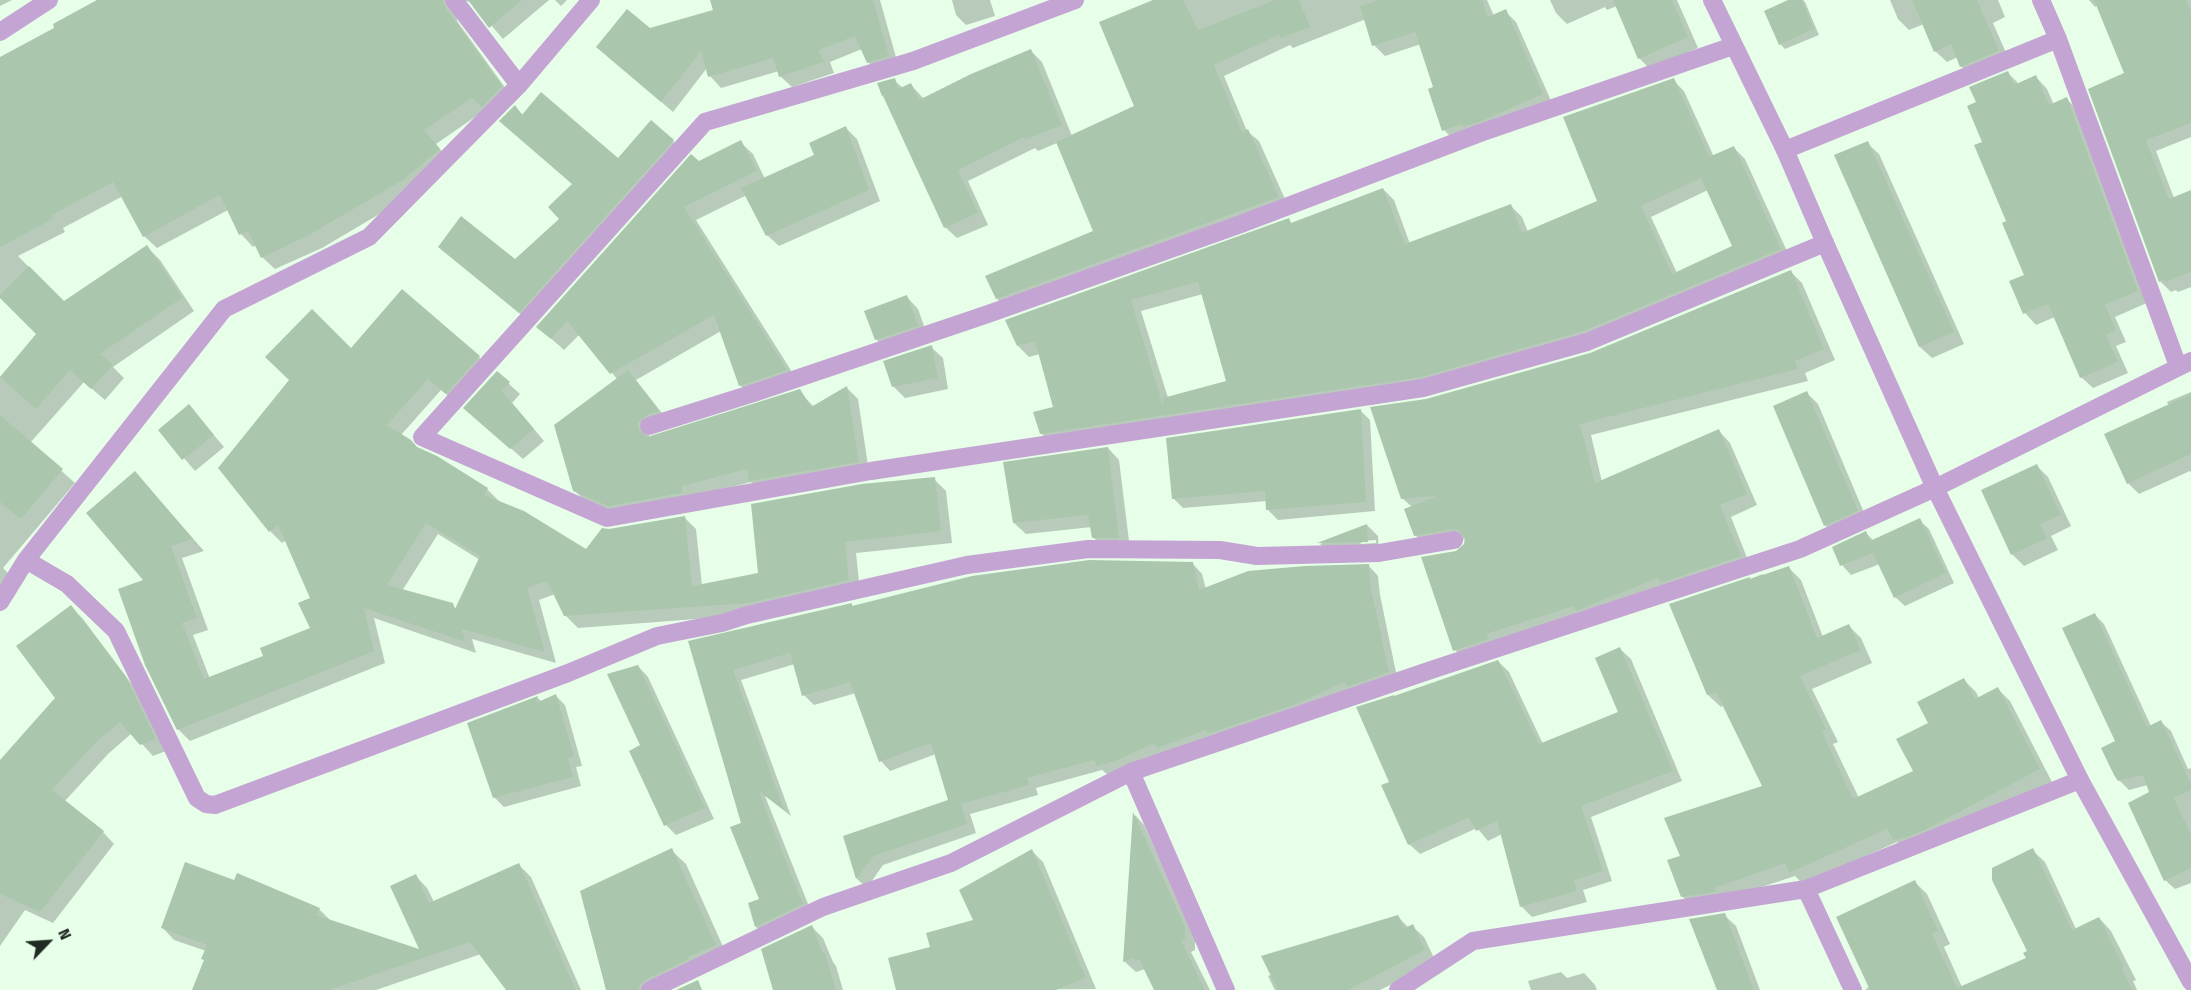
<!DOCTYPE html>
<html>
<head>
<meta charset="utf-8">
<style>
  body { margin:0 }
  #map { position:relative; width:2191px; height:990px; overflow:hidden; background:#e7fee9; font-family:"Fira Sans Condensed",sans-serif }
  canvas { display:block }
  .north { position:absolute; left:18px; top:912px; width:60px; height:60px; -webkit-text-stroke:4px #e7fee9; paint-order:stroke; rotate:65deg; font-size:16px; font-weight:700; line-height:24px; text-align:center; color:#202b22 }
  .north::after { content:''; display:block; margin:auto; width:21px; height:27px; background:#202b22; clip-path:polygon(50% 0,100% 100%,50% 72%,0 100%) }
</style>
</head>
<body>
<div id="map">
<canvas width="2191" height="990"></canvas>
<div class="north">N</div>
</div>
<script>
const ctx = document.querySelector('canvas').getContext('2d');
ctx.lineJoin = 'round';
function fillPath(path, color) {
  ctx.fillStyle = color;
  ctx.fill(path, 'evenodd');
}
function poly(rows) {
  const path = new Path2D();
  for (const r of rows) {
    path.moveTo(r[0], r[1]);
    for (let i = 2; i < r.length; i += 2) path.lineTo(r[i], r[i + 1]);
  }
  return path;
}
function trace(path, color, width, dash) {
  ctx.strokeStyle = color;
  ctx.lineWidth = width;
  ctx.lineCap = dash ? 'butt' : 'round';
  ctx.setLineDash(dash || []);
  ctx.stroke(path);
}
const shadow = poly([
  [0,0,12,0,0,6],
  [102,0,549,0,503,39,472,3,467,1,459,4,456,10,457,21,514,100,485,110,436,144,451,163,415,193,322,248,275,269,262,257,256,245,253,247,241,234,228,210,157,248,144,236,123,196,63,228,65,232,18,256,64,303,147,247,160,260,194,311,113,367,124,378,105,400,84,382,30,443,75,483,3,568,10,575,0,585,0,377,38,334,0,296,0,58,56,28],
  [555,0,567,0,561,6],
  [712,0,880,0,899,68,880,73,868,62,862,49,830,62,834,73,792,87,780,76,779,71,721,88,710,76,707,68,673,112,598,47,715,11],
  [952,0,990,0,995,16,966,25,956,15],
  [1157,0,1487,0,1494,16,1505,11,1516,22,1553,105,1455,141,1444,130,1435,88,1421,44,1385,56,1374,45,1366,19,1293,48,1290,45,1224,76,1247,131,1259,141,1289,208,1008,309,997,299,1095,232,1057,143,1038,151,1035,148,968,181,988,225,957,238,945,227,884,95,894,80,903,88,911,85,924,99,1031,51,1042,62,1072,136,1136,107],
  [1550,0,1677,0,1698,48,1650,69,1639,58,1617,6,1607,10,1605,7,1567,24,1556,13],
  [1792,0,1803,0,1805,2,1819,35,1785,49,1780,44],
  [1890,0,1998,0,2005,17,1993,23,2010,62,1973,77,1961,66,1958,57,1947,62,1935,51,1924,24,1909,30,1898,19],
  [2089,0,2191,0,2191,137,2156,151,2174,198,2191,191,2191,287,2178,292,2176,290,2171,292,2160,281,2126,74,2098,5,2095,7],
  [2008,73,2019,84,2036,77,2047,89,2054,105,2067,99,2078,111,2149,302,2115,317,2126,342,2116,346,2128,373,2093,388,2081,377,2055,317,2036,325,2025,313,2026,275,1984,142,1978,103],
  [1673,80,1684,91,1714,157,1734,148,1745,159,1791,260,1432,388,1052,445,1041,433,1055,408,1040,354,1029,357,1018,346,1288,220,1292,224,1383,189,1394,200,1410,244,1511,206,1522,217,1528,232,1599,202],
  [1708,190,1733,247,1677,273,1651,217],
  [1203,294,1228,382,1168,398,1141,311],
  [515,107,523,115,618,160,673,141,684,151,530,322,440,247,515,261,561,219,573,185],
  [846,128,857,139,880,201,779,246,767,235,747,195,696,220,799,383,753,398,740,385,721,331,636,380,669,422,649,434,649,438,799,391,814,407,847,388,858,399,869,472,761,492,751,482,620,517,586,502,574,490,617,379,580,334,564,350,538,327,699,163,740,142,753,154,765,179,816,156],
  [1867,143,1879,154,1964,344,1932,358,1920,347,1836,156],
  [1790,271,1802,283,1835,360,1805,373,1808,381,1591,435,1602,482,1719,431,1730,443,1757,505,1731,517,1751,568,1466,661,1455,650,1457,552,1466,545,1466,539,1427,546,1415,535,1412,507,1402,498,1426,400,1591,354],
  [907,297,918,309,928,337,888,351,876,339],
  [931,347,943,358,948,389,905,398,893,386],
  [351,351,479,357,490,369,459,405,441,390,401,435,419,449,487,489,499,501,586,551,609,531,684,517,696,529,702,586,760,574,934,479,946,491,952,543,856,553,860,592,762,614,578,628,566,616,555,594,539,600,556,663,472,639,476,653,374,618,385,663,190,741,178,729,146,580,146,485,204,551,182,558,208,630,193,635,210,679,265,656,312,629,312,599,286,540,282,543,270,531],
  [438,534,480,560,456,609,452,605,402,591],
  [497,373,520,394,512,403,544,441,523,459,465,408],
  [2191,392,2191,472,2190,471,2139,494,2128,483,2169,406,2167,402],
  [1807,393,1818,404,1868,522,1836,537,1825,525],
  [189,406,224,447,195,471,160,430],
  [1360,410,1370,420,1375,511,1278,520,1268,510,1267,501,1183,508,1173,498],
  [1108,448,1119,460,1130,549,1105,549,1093,537,1092,527,1026,534,1014,523],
  [2037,466,2048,477,2071,526,2051,536,2058,550,2024,566,2012,554,1983,491],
  [1919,520,1929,529,1954,583,1905,606,1895,597,1880,564,1851,575,1842,565,1866,533,1874,541],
  [1367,525,1378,536,1379,553,1330,554,1320,544],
  [1376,540,1376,543,1360,544,1363,541],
  [1193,564,1202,574,1206,589,1369,566,1378,576,1380,595,1398,682,1108,775,1102,770,1036,788,1038,795,970,814,976,833,883,865,867,888,857,879,845,837,950,801,936,754,890,771,881,761,856,693,814,705,804,695,795,664,741,680,791,816,765,796,812,914,766,936,756,927,750,904,761,900,742,824,690,642,851,604,854,607],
  [1788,567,1801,580,1823,637,1849,626,1861,638,1872,663,1812,689,1838,742,1833,744,1859,798,1915,772,1930,723,1964,680,1976,692,1979,698,1998,689,2010,701,2052,782,1906,852,1897,842,1803,884,1795,876,1695,909,1682,896,1682,857,1764,786,1724,705,1721,707,1708,695,1671,605],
  [71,607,83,619,137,691,166,751,153,756,132,733,108,754,64,802,103,832,114,844,53,923,25,910,0,946,0,762,57,698],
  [2095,615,2104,624,2151,726,2161,722,2171,731,2188,769,2191,768,2191,883,2175,889,2165,880,2148,785,2129,790,2119,780,2117,742],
  [1620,649,1631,659,1682,781,1591,817,1612,881,1583,890,1587,902,1532,917,1522,907,1502,834,1488,841,1477,828,1420,854,1409,844,1390,782,1498,661,1509,672,1543,744,1620,713],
  [638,666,648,677,714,819,676,835,666,825,642,746],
  [556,696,565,705,582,766,576,767,581,786,504,807,494,797,469,724,538,698,542,702],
  [1135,815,1144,825,1195,939,1195,950,1191,952,1210,990,1156,990,1145,969,1136,972,1125,962],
  [671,850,686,864,729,960,667,990,608,990],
  [2032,850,2045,862,2076,929,2099,918,2111,931,2136,980,2133,981,2137,990,1865,990,1870,986,1915,882,1927,894,1950,944,1944,947,1962,987,2028,959],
  [1032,851,1043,862,1096,989,898,990,931,948,975,921],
  [519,865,531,877,581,990,508,990,481,954,376,990,194,990,205,961,206,951,174,940,162,927,319,909,331,921,422,952,415,875,427,888,434,902],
  [1724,915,1736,926,1760,990,1719,990],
  [1398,917,1409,928,1412,926,1424,937,1436,962,1380,990,1275,990,1268,976],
  [812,927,823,938,833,962,836,966,843,990,774,990],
  [1561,972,1567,978,1584,973,1595,985,1597,990,1531,990,1528,981]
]);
const building = poly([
  [97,0,443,0,445,7,502,86,482,107,472,98,424,130,440,149,403,180,309,235,261,258,248,231,239,235,220,195,143,237,113,182,52,215,53,219,0,247,0,57,54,28,53,24],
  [468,0,522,0,489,28],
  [710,0,873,0,889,56,867,63,855,36,819,50,824,62,779,77,773,58,708,77,701,51,661,102,596,47,627,9,650,28,713,10],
  [1153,0,1183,0,1198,30,1275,0,1299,0,1310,27,1281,38,1279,35,1214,65,1242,132,1248,129,1279,197,996,299,985,276,1093,231,1056,142,1134,106,1099,22],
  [1379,0,1482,0,1488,17,1506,9,1543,94,1484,120,1464,127,1462,124,1442,131,1428,89,1433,87,1415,32,1372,46,1360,6],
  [1613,0,1672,0,1688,37,1638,59],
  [1788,0,1802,0,1814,29,1779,45,1764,11],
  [1912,0,1977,0,1999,51,1960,67,1951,44,1934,52],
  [2094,0,2186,0,2191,11,2191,123,2146,140,2169,199,2191,190,2191,272,2166,282,2165,279,2159,282,2088,89,2124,73],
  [1031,49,1062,125,1025,140,1024,137,958,170,978,213,944,228,883,96,884,95,882,96,877,83,895,78,898,89,911,83,919,100,971,74],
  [2008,71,2014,85,2036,75,2049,105,2067,97,2138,291,2105,305,2116,330,2106,335,2118,362,2080,378,2048,304,2023,314,2009,281,2024,275,2002,223,2006,221,1974,145,1982,142,1967,106,1976,102,1969,87],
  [1674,78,1709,157,1734,146,1781,249,1583,331,1421,377,1362,386,1361,383,1360,386,1040,434,1033,412,1053,407,1035,341,1017,346,1005,320,1289,218,1291,223,1383,188,1405,244,1511,204,1522,233,1597,201,1563,117],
  [1701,178,1732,246,1672,274,1641,206],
  [1198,282,1226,381,1163,398,1163,406,1131,300],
  [541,92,618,158,651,120,674,140,519,313,438,247,461,216,515,259,559,219,548,207,572,184,499,121,515,105,522,115],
  [846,126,869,190,766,236,741,188,814,155,809,143],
  [741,140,757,171,684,207,787,370,739,386,714,315,610,374,567,321,551,339,536,327,691,154,699,161],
  [1868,141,1954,332,1919,347,1834,155],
  [147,245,182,298,100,354,113,365,91,389,70,370,36,409,0,377,36,334,0,298,0,295,29,266,64,301],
  [1791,270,1824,349,1795,361,1798,369,1580,424,1595,483,1719,429,1747,494,1720,505,1741,556,1660,583,1658,578,1576,611,1574,606,1486,634,1489,639,1453,651,1421,557,1456,551,1464,544,1465,538,1458,530,1453,529,1414,536,1404,509,1437,496,1401,499,1370,407,1426,399,1590,353],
  [402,289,480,356,446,394,428,379,387,425,411,440,417,447,437,456,488,488,484,495,524,511,586,549,602,528,609,529,685,516,692,586,758,573,751,504,862,484,935,477,941,531,845,542,849,580,749,603,564,616,547,581,527,588,545,652,461,629,466,642,364,608,374,651,177,730,145,665,118,589,143,580,86,513,135,471,193,539,171,546,197,618,182,623,204,679,263,656,260,648,310,628,298,603,310,598,278,525,269,532,218,468,289,380,265,357,312,309,351,348],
  [426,523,480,556,455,609,453,603,387,585],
  [907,295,918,326,875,340,864,311],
  [932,345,938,378,892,387,883,361],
  [628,370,659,411,645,416,638,423,639,430,647,437,800,389,811,407,847,386,859,462,749,481,747,469,682,486,682,493,608,506,573,491,554,425],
  [497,371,510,382,502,391,534,429,510,449,463,408],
  [1807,391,1858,511,1824,526,1773,406],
  [2191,394,2191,454,2127,484,2104,434],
  [189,404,214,435,182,460,158,430],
  [1361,409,1366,502,1266,510,1265,491,1172,499,1166,438],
  [0,415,63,469,21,519,0,502],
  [1108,447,1119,538,1092,538,1088,515,1013,523,1003,462],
  [2037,464,2061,515,2040,524,2047,538,2011,555,1981,490],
  [1920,518,1946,573,1894,598,1873,553,1840,566,1832,547,1866,531,1870,541],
  [1367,524,1368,542,1317,543],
  [1089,560,1193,562,1199,590,1248,571,1305,566,1369,564,1370,584,1389,672,1347,687,1345,682,1299,703,1207,734,1206,730,1157,748,1154,743,1118,760,1097,766,1094,760,1027,778,1029,785,961,804,967,824,874,856,856,879,843,836,948,800,931,743,879,762,850,682,802,696,790,653,733,670,784,810,758,790,803,904,755,927,748,903,759,899,730,827,741,823,688,641,852,603,852,606,972,576],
  [1789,566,1817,638,1849,624,1861,650,1800,676,1826,729,1822,732,1853,799,1913,771,1896,739,1928,723,1917,702,1964,678,1975,699,1998,687,2040,769,1925,830,1907,837,1893,840,1887,829,1789,873,1785,863,1715,888,1716,892,1681,897,1667,860,1680,856,1664,818,1762,786,1716,692,1707,695,1669,604,1750,577,1750,579,1763,574,1763,575],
  [71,605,126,677,156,739,140,745,120,722,96,742,52,790,104,831,40,912,0,894,0,760,55,698,16,646],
  [2095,613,2147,727,2161,720,2191,784,2191,790,2174,798,2191,835,2191,868,2164,881,2128,803,2149,792,2143,775,2118,781,2114,775,2101,748,2115,741,2062,628],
  [1620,647,1673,771,1581,806,1603,871,1574,880,1577,891,1520,907,1497,821,1476,831,1469,817,1408,845,1381,785,1389,782,1356,707,1394,695,1394,696,1498,660,1539,744,1618,712,1595,658],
  [638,665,705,808,664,826,629,751,640,745,607,674],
  [556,694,574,756,568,758,573,777,493,798,467,723,538,696,536,703],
  [1133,812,1185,927,1185,939,1181,940,1205,990,1154,990,1139,959,1135,961,1134,958,1123,962],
  [672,848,716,945,688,957,689,959,645,980,640,984,639,990,606,990,580,891],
  [2033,848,2072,930,2099,917,2124,967,2122,969,2132,990,1870,990,1836,917,1915,880,1938,931,1932,934,1957,988,2026,958,2023,953,2027,951,1992,880,1992,868],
  [1032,849,1086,978,1056,990,896,990,888,958,930,947,926,933,973,920,959,890],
  [185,862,234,880,237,873,320,908,316,915,419,949,390,886,416,874,429,903,519,863,576,990,506,990,470,942,330,990,192,990,204,960,201,959,207,945,161,928],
  [1725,913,1754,990,1717,990,1689,919],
  [1398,915,1405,928,1413,924,1425,950,1348,990,1278,990,1261,956],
  [812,925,823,953,825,953,836,990,773,990,761,949],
  [698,980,702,990,676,990]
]);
const minor = poly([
  [454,0,519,85],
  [1075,0,913,61,705,122,422,437,607,518,871,471,1423,388,1587,342,1825,243],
  [2041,0,2058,39,2178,366],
  [0,32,49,0],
  [1785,150,2058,39],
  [649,426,757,392,988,314,1241,224,1480,133,1733,46],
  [26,560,67,584,116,631,197,798,206,804,215,805,568,673,657,636,722,623,747,615,967,565,1088,549,1220,550,1257,556,1379,553,1454,540],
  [0,602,26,560,224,309,369,237,519,85,591,0],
  [1131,772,1226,990],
  [1806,889,1853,990],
  [650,990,823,907,951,863,1131,772,1434,669,1800,549,1935,488,2191,361],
  [1398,990,1473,941,1806,889,2080,780]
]);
const tertiary = poly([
  [1712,0,1785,150,1825,243,1935,488,2080,780,2191,982]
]);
fillPath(shadow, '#0003');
fillPath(building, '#aac6ac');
trace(minor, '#c4a4d2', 18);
trace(tertiary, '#c4a4d2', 18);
</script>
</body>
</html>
